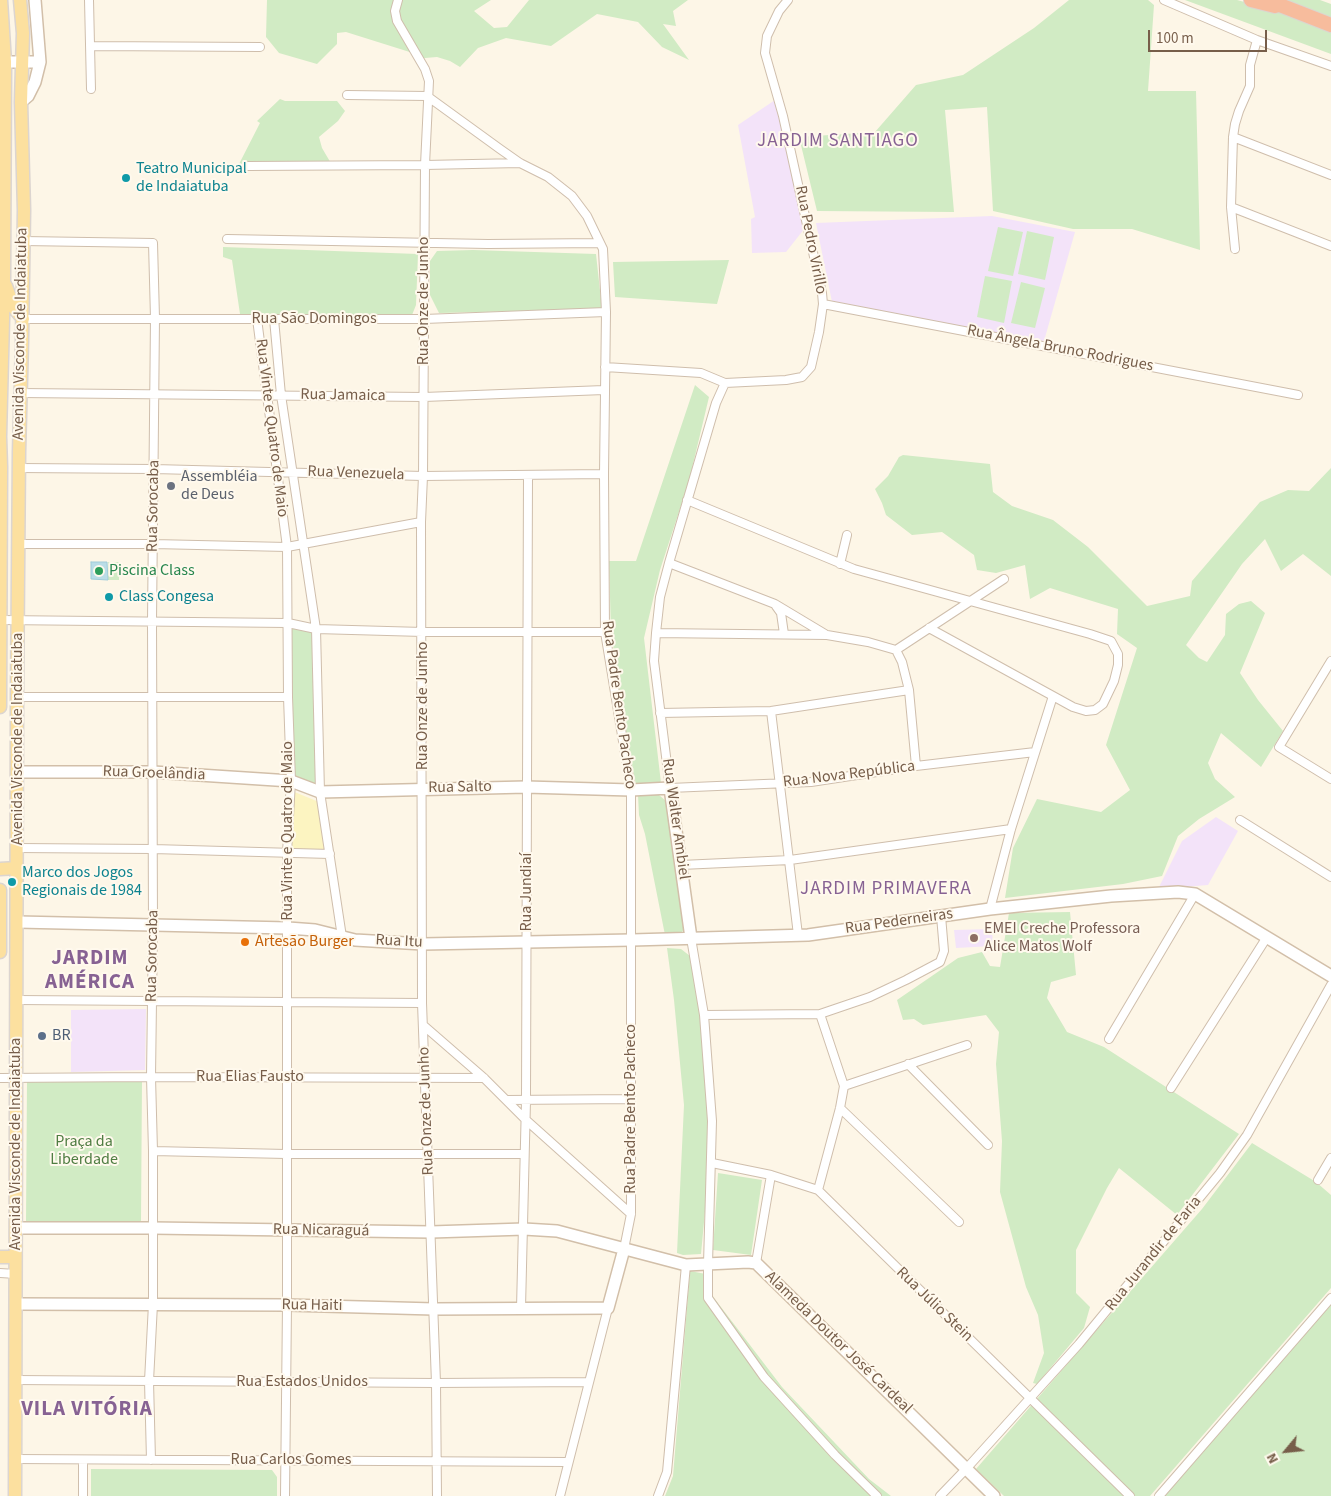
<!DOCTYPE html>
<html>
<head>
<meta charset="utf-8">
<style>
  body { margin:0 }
  #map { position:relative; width:1331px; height:1496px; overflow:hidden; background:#fdf6e7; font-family:"Source Sans 3",sans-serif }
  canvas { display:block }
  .north { position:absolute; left:1261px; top:1426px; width:50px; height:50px; -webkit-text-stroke:4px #fff9ed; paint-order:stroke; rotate:242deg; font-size:14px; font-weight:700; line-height:20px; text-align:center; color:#775e4a }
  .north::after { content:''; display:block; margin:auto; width:18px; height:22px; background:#775e4a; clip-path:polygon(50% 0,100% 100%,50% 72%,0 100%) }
  .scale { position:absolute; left:1148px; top:30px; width:119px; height:22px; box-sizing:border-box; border:2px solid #775e4a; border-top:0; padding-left:6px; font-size:15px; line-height:18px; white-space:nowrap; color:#775e4a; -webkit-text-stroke:4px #fff9ed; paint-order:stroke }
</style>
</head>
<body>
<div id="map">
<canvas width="1331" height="1496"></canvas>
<div class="north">N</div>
<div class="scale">100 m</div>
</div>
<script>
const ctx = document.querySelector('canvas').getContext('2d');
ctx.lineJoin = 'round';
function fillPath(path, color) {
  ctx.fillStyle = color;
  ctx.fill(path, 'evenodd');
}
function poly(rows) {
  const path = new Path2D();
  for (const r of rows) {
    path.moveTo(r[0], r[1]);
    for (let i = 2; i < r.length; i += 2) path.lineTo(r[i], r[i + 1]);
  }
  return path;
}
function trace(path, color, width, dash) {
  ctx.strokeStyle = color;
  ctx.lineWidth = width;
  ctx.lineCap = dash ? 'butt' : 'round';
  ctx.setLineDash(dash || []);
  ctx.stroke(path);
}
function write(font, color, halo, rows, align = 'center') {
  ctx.font = font + ' "Source Sans 3",sans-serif';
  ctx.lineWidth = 4;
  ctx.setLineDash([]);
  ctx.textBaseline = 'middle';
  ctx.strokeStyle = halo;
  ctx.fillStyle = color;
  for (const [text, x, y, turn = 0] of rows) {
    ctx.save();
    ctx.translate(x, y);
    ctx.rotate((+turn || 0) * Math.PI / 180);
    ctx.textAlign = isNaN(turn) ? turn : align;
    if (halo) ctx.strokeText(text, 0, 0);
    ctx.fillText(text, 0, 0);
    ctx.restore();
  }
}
const education = poly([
  [775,100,805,228,786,252,752,253,751,219,755,217,738,125],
  [992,216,1075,232,1044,341,832,302,816,223],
  [1216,817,1238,831,1208,885,1158,889,1182,841],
  [992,929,993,946,956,948,954,930],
  [146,1009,145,1070,71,1072,71,1010]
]);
const green = poly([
  [267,0,491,0,474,11,494,28,507,27,529,0,688,0,673,11,676,26,663,24,689,60,662,47,638,22,597,14,551,46,506,38,478,48,460,67,450,61,437,57,425,58,418,62,416,54,346,32,337,33,337,44,317,64,279,53,266,37],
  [1069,0,1148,0,1154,5,1148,91,1196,91,1200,250,1132,229,1073,229,993,211,987,107,945,110,954,212,817,211,799,137,875,132,916,85,963,75,1034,28],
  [1185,0,1237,0,1308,19,1331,29,1331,54],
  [1280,0,1320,0,1331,4,1331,20],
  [280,99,285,101,337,101,345,111,338,121,319,137,322,148,332,165,241,171,238,166,260,123,257,121],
  [998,227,1023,232,1013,276,988,271],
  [1027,231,1054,237,1045,280,1018,274],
  [223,247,418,254,416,305,412,315,240,314,232,260,223,257],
  [473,250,596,254,602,309,439,313,430,295,430,261,437,251],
  [729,260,717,304,615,297,613,262],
  [985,276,1012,281,1004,323,977,317],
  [1021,282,1045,288,1035,328,1011,323],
  [695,385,709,397,689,481,660,570,644,638,661,783,636,785,627,739,611,632,609,561,636,561],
  [903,455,990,464,993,492,1012,506,1053,520,1088,547,1147,606,1190,596,1192,581,1260,502,1288,490,1309,491,1331,468,1331,576,1303,554,1281,571,1265,539,1242,564,1186,645,1199,658,1207,662,1225,635,1226,614,1239,604,1251,601,1265,613,1240,673,1258,700,1283,731,1261,767,1221,733,1208,763,1215,779,1235,797,1199,819,1178,836,1162,876,1123,884,1005,898,1013,848,1037,799,1101,812,1130,790,1106,745,1137,648,1117,634,1118,609,1050,588,1030,599,1025,565,996,573,977,570,974,555,942,532,912,535,886,515,882,503,875,489,888,476,899,457],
  [108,562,119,562,119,580,108,580],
  [288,623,316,629,320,792,291,781],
  [638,795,659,795,667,802,685,927,681,934,665,935,645,834,639,815],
  [1070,912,1076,975,1051,982,1047,998,1067,1032,1104,1047,1239,1134,1177,1215,1119,1168,1107,1188,1076,1250,1076,1293,1090,1307,1084,1328,1037,1384,1033,1383,1044,1353,1038,1315,1026,1287,1000,1192,1002,1141,996,1064,999,1032,986,1015,923,1025,914,1019,903,1020,897,1000,958,958,982,952,990,966,1000,967,1009,913],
  [667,948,681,949,690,956,695,975,703,1044,709,1113,707,1190,701,1254,683,1255,677,1253,684,1105,674,1000],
  [27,1080,142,1080,141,1221,26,1222],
  [1252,1143,1316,1182,1331,1195,1331,1288,1150,1496,1004,1496,976,1469,1202,1209],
  [718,1173,762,1180,751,1255,713,1250],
  [690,1271,711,1275,711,1294,782,1387,869,1479,891,1496,665,1496,673,1476],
  [1331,1301,1331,1496,1163,1496],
  [91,1469,272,1470,277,1477,277,1496,91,1496]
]);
const sand = poly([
  [292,791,319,802,327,852,289,851]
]);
const water = poly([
  [91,562,107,562,108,580,91,579,91,562]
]);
const street = poly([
  [89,0,91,89],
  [398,0,395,11,397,21,425,69,429,81,425,165,423,476,421,522,422,1003,436,1383,437,1496],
  [1164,0,1257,40,1331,66],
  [91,46,260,47],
  [347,95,427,96],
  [427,96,500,149,520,163,548,177,572,196,587,216,603,249,606,312,604,474,605,632,631,790,631,1214,624,1249],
  [1233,137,1331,175],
  [248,166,425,165,520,163],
  [1231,207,1331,246],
  [227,239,488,244,600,243],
  [23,241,153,243,155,318,152,621,153,925,151,1077,153,1151,153,1304,149,1381,151,1460],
  [1235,249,1231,207,1233,137,1235,124,1239,111,1250,86,1250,65,1257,40],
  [823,304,1298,395],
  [23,319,424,319,606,312],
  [257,319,287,547,288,697,291,781,287,853,287,1305,285,1496],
  [274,319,281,395,316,629,320,792,342,937],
  [605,367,701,373,725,383,786,380,802,377,811,367,819,332,823,304,822,293,783,116,765,53,767,36,779,11,788,0],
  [725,383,716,403,669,563,660,597,656,633,654,661,670,788,811,782,916,766,1035,752],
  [21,393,424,397,604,390],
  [19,468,154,469,423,476,604,474],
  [687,500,854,569,1090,634,1111,641,1118,654,1118,665,1114,681,1103,704,1095,710,1086,711,1073,707,929,628],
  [18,544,153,544,287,547,421,522],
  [669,563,775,604,825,634],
  [840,564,847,535],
  [776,606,781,613,784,634],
  [1,620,288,623,316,629,423,632,605,632],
  [656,633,827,635,868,642,896,650],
  [896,650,1004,579],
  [896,650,902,662,909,690,916,766],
  [1331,661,1279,747,1331,779],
  [17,697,288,697],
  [771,711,798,935],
  [660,713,771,711,909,690],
  [1240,820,1331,877],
  [17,848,153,849,330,854],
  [681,865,790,860,1011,829],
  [990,909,1011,829,1053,696],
  [691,938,704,1015,712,1121,708,1264,708,1298,764,1377,835,1455,877,1496],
  [17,1000,422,1003],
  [704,1015,820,1014,870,997,906,980,940,962,944,951,941,916],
  [423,1025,484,1078,526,1120,631,1214],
  [1109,1039,1195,894],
  [908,1064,988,1145],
  [0,1078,151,1077,484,1078],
  [844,1086,967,1045],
  [1171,1088,1267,937],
  [507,1100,630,1099],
  [840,1108,959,1222],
  [153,1151,286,1154,524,1154],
  [712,1163,771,1175,818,1190,1130,1496],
  [1318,1180,1331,1158],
  [818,1190,840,1108,844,1086,820,1014],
  [756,1263,771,1175],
  [0,1273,16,1274],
  [521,1308,526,1101,528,475],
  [15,1380,436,1383,589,1382],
  [15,1459,568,1462],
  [83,1460,83,1496],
  [560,1496,608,1308],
  [658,1496,667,1472,686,1265],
  [940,1496,966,1469,1079,1344,1220,1173,1247,1135,1331,985],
  [1159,1496,1331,1298]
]);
const secondary = poly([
  [5,62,40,62],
  [21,102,28,96,35,82,40,62,35,0],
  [17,772,153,772,291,781,320,792,526,787,631,790,670,788,691,938],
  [18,922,288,928,315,930,355,940,423,944,632,940,808,935,990,909,1111,896,1178,892,1195,894,1331,976],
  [16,1228,152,1228,431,1232,524,1229,557,1231,686,1265,748,1262,756,1263,994,1496],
  [16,1304,287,1305,434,1309,608,1308,624,1249]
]);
const primary = poly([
  [6,286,14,308,23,319],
  [0,436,4,280,5,62,1,0],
  [0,437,1,467,0,707],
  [0,869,17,868],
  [0,890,0,952],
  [0,1257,15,1257],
  [15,1496,17,697,19,452,22,341,24,210,21,102,23,33,20,0]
]);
const highway = poly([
  [1251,0,1275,6],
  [1267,0,1331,25]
]);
const markers = [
  [126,178,5,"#0f9aa8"],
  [171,486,5,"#6b7280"],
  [99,571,5,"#2e9e5b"],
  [109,597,5,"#0f9aa8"],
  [12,882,5,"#0f9aa8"],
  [974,938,5,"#8d6e63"],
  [245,942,5,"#e8710a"],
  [42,1036,5,"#5c6f8a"]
];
const cultureNames = [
  ["Teatro Municipal",136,169],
  ["de Indaiatuba",136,187],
  ["Class Congesa",119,597],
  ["Marco dos Jogos",22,873],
  ["Regionais de 1984",22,891]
];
const streetNames = [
  ["Rua Pedro Virillo",810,240,79],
  ["Rua Onze de Junho",424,301,-90],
  ["Rua São Domingos",314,319],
  ["Avenida Visconde de Indaiatuba",21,334,-89],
  ["Rua Ângela Bruno Rodrigues",1060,349,11],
  ["Rua Jamaica",343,396,1],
  ["Rua Vinte e Quatro de Maio",271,428,83],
  ["Rua Venezuela",356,474,2],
  ["Rua Sorocaba",154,506,-89],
  ["Rua Padre Bento Pacheco",618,705,82],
  ["Rua Onze de Junho",423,706,-90],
  ["Avenida Visconde de Indaiatuba",18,739,-90],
  ["Rua Groelândia",154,774,2],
  ["Rua Nova República",849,775,-7],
  ["Rua Salto",460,788,-1],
  ["Rua Walter Ambiel",675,819,82],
  ["Rua Vinte e Quatro de Maio",288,831,-90],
  ["Rua Jundiaí",527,892,-90],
  ["Rua Pederneiras",899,922,-8],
  ["Rua Itu",399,942,3],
  ["Rua Sorocaba",153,956,-89],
  ["Rua Elias Fausto",250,1077],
  ["Rua Padre Bento Pacheco",631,1109,-90],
  ["Rua Onze de Junho",427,1111,-92],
  ["Avenida Visconde de Indaiatuba",16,1144,-90],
  ["Rua Nicaraguá",321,1231,1],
  ["Rua Jurandir de Faria",1154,1254,-51],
  ["Rua Júlio Stein",934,1305,44],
  ["Rua Haiti",312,1306,1],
  ["Alameda Doutor José Cardeal",838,1343,44],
  ["Rua Estados Unidos",302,1382],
  ["Rua Carlos Gomes",291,1460]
];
const worshipNames = [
  ["Assembléia",181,477],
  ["de Deus",181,495]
];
const leisureNames = [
  ["Piscina Class",109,571]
];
const educationNames = [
  ["EMEI Creche Professora",984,929],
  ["Alice Matos Wolf",984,947]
];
const foodNames = [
  ["Artesão Burger",255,942]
];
const serviceNames = [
  ["BR",52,1036]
];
const parkNames = [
  ["Praça da",84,1142],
  ["Liberdade",84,1160]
];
const quarterNames = [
  ["JARDIM SANTIAGO",838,142],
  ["JARDIM PRIMAVERA",886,890]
];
const districtNames = [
  ["JARDIM",90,959],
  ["AMÉRICA",90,983],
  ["VILA VITÓRIA",87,1410]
];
fillPath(education, '#f3e3f9');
fillPath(green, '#d1ebc4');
fillPath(sand, '#fcf4c1');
fillPath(water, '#badde7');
trace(water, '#a0ccd9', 1);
trace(street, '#cfbeac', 10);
trace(secondary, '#d2bfa9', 14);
trace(primary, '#dcd5d0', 15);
trace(highway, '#dcd5d0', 16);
trace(street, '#fff', 8);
trace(secondary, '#fff', 11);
trace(primary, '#fce09f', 12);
trace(highway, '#f7bc9d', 14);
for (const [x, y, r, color] of markers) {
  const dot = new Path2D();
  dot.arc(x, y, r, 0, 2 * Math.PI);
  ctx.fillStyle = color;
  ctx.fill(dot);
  trace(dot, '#fff9ed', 2);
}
write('16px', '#0d838f', '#fff9ed', cultureNames, 'left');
write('16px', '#775e4a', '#fff9ed', streetNames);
write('16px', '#5b616d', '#fff9ed', worshipNames, 'left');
write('16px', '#27864d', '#fff9ed', leisureNames, 'left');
write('16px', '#785e54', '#fff9ed', educationNames, 'left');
write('16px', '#c56008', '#fff9ed', foodNames, 'left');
write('16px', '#4e5e75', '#fff9ed', serviceNames, 'left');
write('16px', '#4f7d42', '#fff9ed', parkNames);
ctx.letterSpacing = '1px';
write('19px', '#876293', '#fff9ed', quarterNames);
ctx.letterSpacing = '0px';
ctx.letterSpacing = '1px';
write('bold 21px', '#876293', '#fff9ed', districtNames);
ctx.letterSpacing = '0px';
</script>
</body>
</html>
